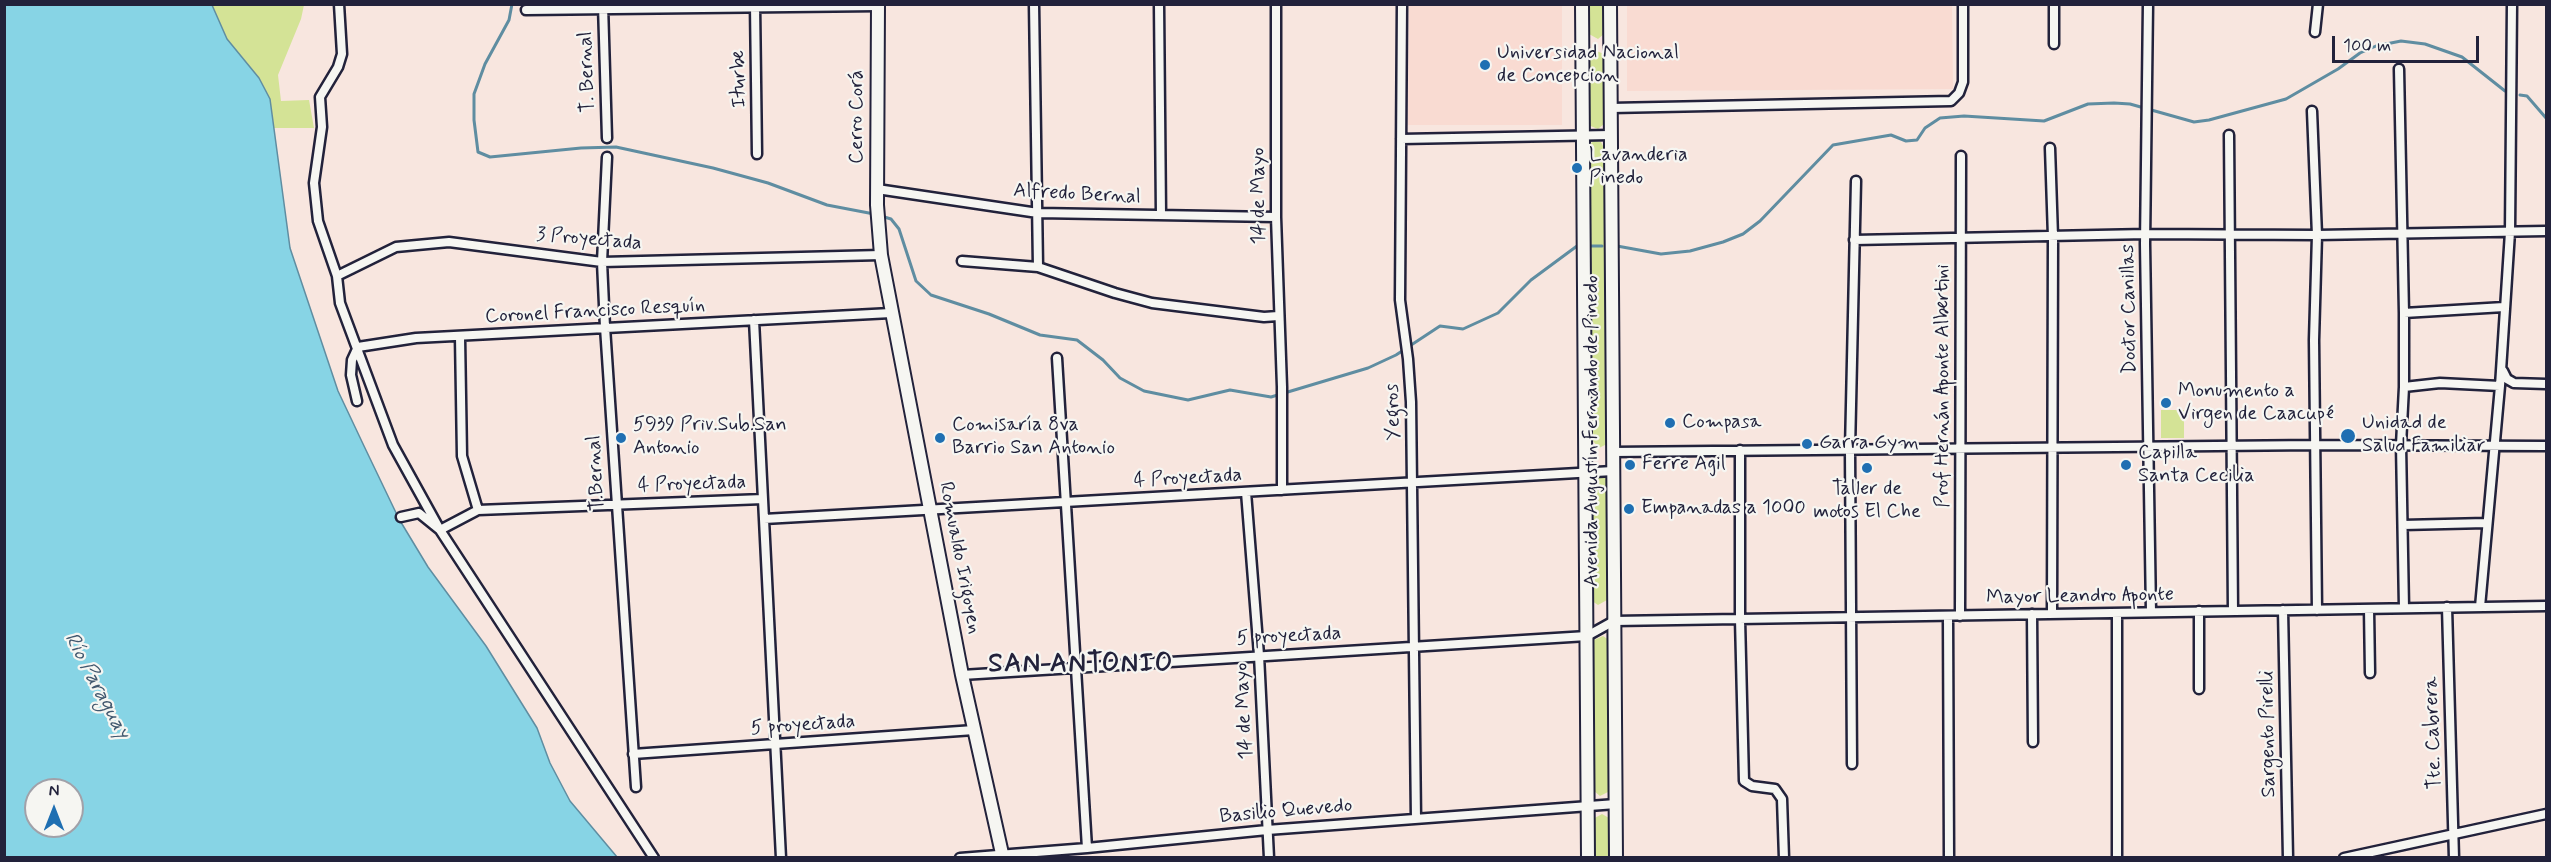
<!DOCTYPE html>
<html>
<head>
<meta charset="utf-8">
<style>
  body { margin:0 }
  #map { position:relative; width:2551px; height:862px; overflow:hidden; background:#f8e6df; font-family:Mynerve,sans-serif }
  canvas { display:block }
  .frame { position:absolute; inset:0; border:6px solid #22223b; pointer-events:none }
  .north { position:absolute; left:24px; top:778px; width:60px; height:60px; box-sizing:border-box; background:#f6f6f2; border:2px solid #a1a1a9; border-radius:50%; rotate:0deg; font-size:16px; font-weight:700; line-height:24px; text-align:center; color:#22223b }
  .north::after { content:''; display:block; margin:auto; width:21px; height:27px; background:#1f6fb2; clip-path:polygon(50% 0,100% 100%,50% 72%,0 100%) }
  .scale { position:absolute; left:2332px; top:36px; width:147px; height:27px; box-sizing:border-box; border:3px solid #22223b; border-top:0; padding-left:8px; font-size:18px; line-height:21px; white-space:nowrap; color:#22223b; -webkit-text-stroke:4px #f6f6f2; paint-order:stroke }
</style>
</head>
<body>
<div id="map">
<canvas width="2551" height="862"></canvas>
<div class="frame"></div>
<div class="north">N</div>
<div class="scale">100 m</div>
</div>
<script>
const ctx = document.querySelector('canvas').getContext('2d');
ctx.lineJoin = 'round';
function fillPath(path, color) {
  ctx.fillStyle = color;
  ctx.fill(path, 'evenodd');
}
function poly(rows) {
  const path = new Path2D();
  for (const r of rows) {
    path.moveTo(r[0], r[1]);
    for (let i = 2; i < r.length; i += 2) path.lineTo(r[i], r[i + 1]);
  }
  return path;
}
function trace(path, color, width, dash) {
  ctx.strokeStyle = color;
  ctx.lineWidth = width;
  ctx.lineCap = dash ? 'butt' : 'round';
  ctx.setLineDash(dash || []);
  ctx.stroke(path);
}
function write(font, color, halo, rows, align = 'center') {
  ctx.font = font + ' Mynerve,sans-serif';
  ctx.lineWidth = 4.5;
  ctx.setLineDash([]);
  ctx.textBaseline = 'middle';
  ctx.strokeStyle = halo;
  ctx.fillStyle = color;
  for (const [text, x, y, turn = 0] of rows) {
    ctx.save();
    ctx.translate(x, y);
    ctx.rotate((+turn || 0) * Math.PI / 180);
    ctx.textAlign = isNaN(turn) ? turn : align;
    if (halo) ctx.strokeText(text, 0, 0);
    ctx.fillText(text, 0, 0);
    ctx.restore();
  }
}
const built = poly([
  [1409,5,1562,5,1562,125,1408,125],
  [1627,5,1952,5,1953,89,1627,91]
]);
const green = poly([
  [212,5,304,5,301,19,278,75,281,101,309,100,314,128,274,128,270,99,259,78,227,39],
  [1589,5,1604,5,1604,34,1598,39,1589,34],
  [1594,50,1604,54,1604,124,1598,129,1588,125,1588,55],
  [1594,141,1601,142,1604,148,1609,443,1599,448,1593,441,1588,145],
  [2161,410,2184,410,2184,438,2161,438],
  [1602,476,1608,480,1607,600,1598,605,1592,601,1592,480],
  [1603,636,1609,640,1610,791,1600,796,1594,791,1594,640],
  [1602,814,1609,818,1609,857,1593,857,1593,819]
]);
const water = poly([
  [5,5,212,5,227,39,259,78,270,99,290,248,338,391,364,446,399,519,428,567,486,646,537,728,550,763,570,801,617,857,5,858,5,5],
  [36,790,72,790,72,826,36,826,36,790]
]);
const stream = poly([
  [512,4,509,20,485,64,474,94,474,120,478,152,490,157,581,148,616,147,713,168,768,183,827,205,874,214],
  [2520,95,2527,96,2546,118],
  [881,216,891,219,899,229,916,281,931,295,989,314,1040,335,1077,340,1103,360,1120,378,1144,391,1188,400,1230,390,1271,397,1368,368,1396,355,1440,326,1463,329,1498,313,1531,280,1577,246],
  [1591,246,1602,246],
  [1617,246,1661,254,1690,251,1723,242,1743,234,1760,221,1833,145,1891,135,1906,141,1917,140,1925,128,1940,118,1964,116,2044,121,2088,104,2114,103,2130,104,2194,122,2209,120,2286,99,2338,69,2360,53,2376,46,2401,41,2425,44,2462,57,2505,91]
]);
const street = poly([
  [339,4,342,54,338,67,320,97,322,127,314,183,318,221,337,276,340,303,393,445,440,530,478,510,763,499],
  [1034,4,1038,267],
  [1159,4,1161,215],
  [1276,4,1276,217,1282,387,1282,490],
  [1402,4,1400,300,1408,359,1411,402,1416,819],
  [2054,4,2054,44],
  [2148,4,2145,244,2151,612],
  [603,5,607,138],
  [755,5,757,154],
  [526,10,878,6],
  [2315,32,2318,4],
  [2399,69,2404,313,2404,387,2401,445,2404,608],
  [1611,108,1951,101,1959,93,1963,82,1963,4],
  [2312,111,2317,235,2314,340,2317,610],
  [2229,135,2233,611],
  [1401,139,1610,135],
  [2050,148,2053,237,2052,614],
  [607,157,602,262,605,327,636,787],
  [877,189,1038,213,1276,217],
  [1854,240,2146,234,2317,235,2546,231],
  [962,261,1038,267,1115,293,1152,303,1264,317,1278,316],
  [337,276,396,247,449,242,602,262,881,255],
  [2404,313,2504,307],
  [754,320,781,858],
  [460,337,462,456,478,510],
  [1057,358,1087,848],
  [2503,371,2507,379,2514,383,2546,384],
  [2404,387,2440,383,2500,386],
  [357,401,351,375,352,360,358,347,416,338,891,313],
  [1740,450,1740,619,1744,781,1752,786,1775,789,1782,799,1784,858],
  [1613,452,2316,445,2546,446],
  [1246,492,1259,655,1269,858],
  [401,517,419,513,440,530,654,858],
  [764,519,1613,471],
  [2403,525,2486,523],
  [2447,607,2454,858],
  [2480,607,2500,386,2510,232,2512,4],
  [2369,609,2370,673],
  [2283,610,2288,858],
  [2117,613,2117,858],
  [2032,614,2033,742],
  [1948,616,1949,858],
  [1960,616,1961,156],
  [962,675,1587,636,1614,621,2546,606],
  [2199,689,2199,611],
  [633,754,974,730],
  [1852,764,1850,450,1856,181],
  [960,858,1087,848,1267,830,1616,804],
  [2344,858,2546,814]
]);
const secondary = poly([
  [878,4,877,205,881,255,962,675,1003,858],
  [1582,4,1588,858],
  [1610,4,1616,858]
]);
const markers = [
  [1485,65,6,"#1f6fb2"],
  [1577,168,6,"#1f6fb2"],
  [2166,403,6,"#1f6fb2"],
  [1670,423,6,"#1f6fb2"],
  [2348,436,8,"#1f6fb2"],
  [621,438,6,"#1f6fb2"],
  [940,438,6,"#1f6fb2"],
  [1807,444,6,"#1f6fb2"],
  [1630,465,6,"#1f6fb2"],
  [2126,465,6,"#1f6fb2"],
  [1867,468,6,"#1f6fb2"],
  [1629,509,6,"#1f6fb2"]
];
const poiNames = [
  ["Universidad Nacional",1497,54],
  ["de Concepcion",1497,77],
  ["Lavanderia",1589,156],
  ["Pinedo",1589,179],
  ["Monumento a",2178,392],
  ["Virgen de Caacupé",2178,415],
  ["Compasa",1682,423],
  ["Unidad de",2362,424],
  ["Salud Familiar",2362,447],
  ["5939 Priv.Sub.San",633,426],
  ["Antonio",633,449],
  ["Comisaría 8va",952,426],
  ["Barrio San Antonio",952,449],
  ["Garra Gym",1819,444],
  ["Capilla",2138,454],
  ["Santa Cecilia",2138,477],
  ["Ferre Agil",1642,465],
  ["Taller de",1867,490,"center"],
  ["motos El Che",1867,513,"center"],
  ["Empanadas a 1000",1641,509]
];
const streetNames = [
  ["T. Bernal",588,72,-92],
  ["Iturbe",740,79,-91],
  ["Cerro Corá",858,117,-90],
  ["Alfredo Bernal",1077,195,3],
  ["14 de Mayo",1260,196,-90],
  ["3 Proyectada",589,240,5],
  ["Doctor Canillas",2130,309,-91],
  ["Coronel Francisco Resquín",595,312,-3],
  ["Prof Hernán Aponte Albertini",1944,386,-90],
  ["Yegros",1394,412,-92],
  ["Avenida Augustín Fernando de Pinedo",1593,431,-90],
  ["T.Bernal",597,473,-93],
  ["4 Proyectada",1188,479,-3],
  ["4 Proyectada",692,485,-2],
  ["Romualdo Irigoyen",959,558,79],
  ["Mayor Leandro Aponte",2080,597,-1],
  ["5 proyectada",1289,637,-3],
  ["14 de Mayo",1245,711,-93],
  ["5 proyectada",803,726,-4],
  ["Tte. Cabrera",2434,733,-92],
  ["Sargento Pirelli",2269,734,-91],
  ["Basilio Quevedo",1286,812,-5]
];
const waterNames = [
  ["Río Paraguay",96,686,62]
];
const districtNames = [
  ["SAN ANTONIO",1081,666]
];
fillPath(built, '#f9dbd2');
fillPath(green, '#d4e396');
fillPath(water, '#87d4e5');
trace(water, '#5f8da1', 1.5);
trace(stream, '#5f8da1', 3);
trace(street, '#22223b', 13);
trace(secondary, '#22223b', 16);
trace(street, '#f6f6f2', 8);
trace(secondary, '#f6f6f2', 12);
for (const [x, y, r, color] of markers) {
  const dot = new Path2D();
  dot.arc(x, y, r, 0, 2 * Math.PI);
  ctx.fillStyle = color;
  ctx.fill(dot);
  trace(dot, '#f6f6f2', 2);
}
write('20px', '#22223b', '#f6f6f2', poiNames, 'left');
write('20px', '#22223b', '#f6f6f2', streetNames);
write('italic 21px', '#40576e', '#f6f6f2', waterNames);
ctx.letterSpacing = '1.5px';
write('bold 26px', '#22223b', '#f6f6f2', districtNames);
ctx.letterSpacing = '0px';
</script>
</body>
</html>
